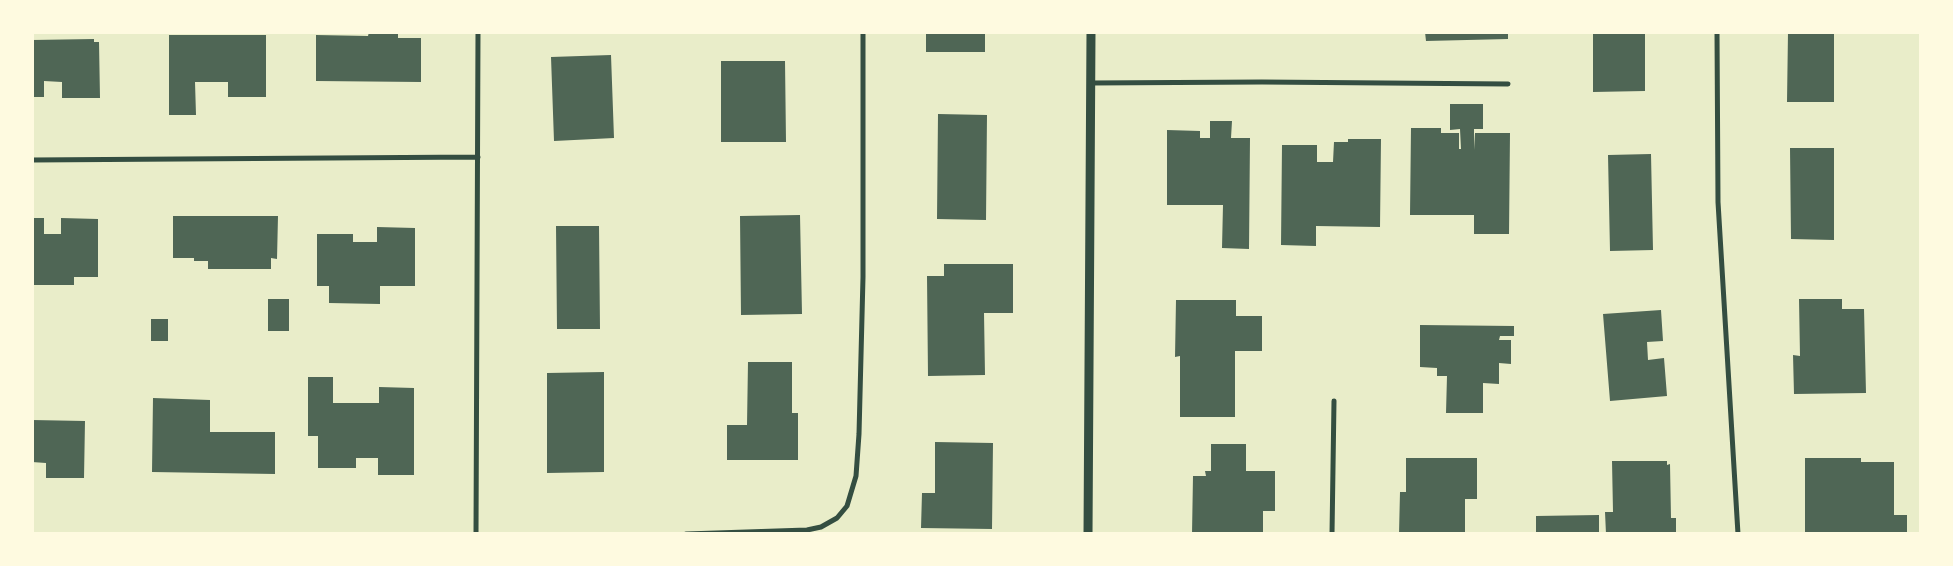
<!DOCTYPE html>
<html>
<head>
<meta charset="utf-8">
<style>
  body { margin:0 }
  #map { position:relative; width:1953px; height:566px; overflow:hidden; background:#e9edc9; font-family:Cabin,sans-serif }
  canvas { display:block }
  .frame { position:absolute; inset:0; border:34px solid #fefae0; pointer-events:none }
</style>
</head>
<body>
<div id="map">
<canvas width="1953" height="566"></canvas>
<div class="frame"></div>
</div>
<script>
const ctx = document.querySelector('canvas').getContext('2d');
ctx.lineJoin = 'round';
function fillPath(path, color) {
  ctx.fillStyle = color;
  ctx.fill(path, 'evenodd');
}
function poly(rows) {
  const path = new Path2D();
  for (const r of rows) {
    path.moveTo(r[0], r[1]);
    for (let i = 2; i < r.length; i += 2) path.lineTo(r[i], r[i + 1]);
  }
  return path;
}
function trace(path, color, width, dash) {
  ctx.strokeStyle = color;
  ctx.lineWidth = width;
  ctx.lineCap = dash ? 'butt' : 'round';
  ctx.setLineDash(dash || []);
  ctx.stroke(path);
}
const building = poly([
  [369,32,398,32,398,38,421,38,421,82,316,81,316,35,368,36],
  [926,32,985,32,985,52,926,52],
  [1425,32,1508,32,1508,39,1426,41],
  [1593,32,1645,32,1645,91,1593,92],
  [1788,32,1834,32,1834,102,1787,102],
  [169,35,266,35,266,97,228,97,228,82,195,82,196,115,169,115],
  [94,39,94,42,99,42,100,98,62,98,62,82,44,81,44,97,32,97,32,40],
  [611,55,614,138,554,141,551,57],
  [721,61,785,61,786,142,721,142],
  [1450,104,1483,104,1483,129,1474,129,1474,150,1475,133,1510,133,1509,234,1474,234,1474,215,1410,215,1411,128,1441,128,1441,133,1459,133,1459,149,1461,149,1460,129,1450,130],
  [938,114,987,115,986,220,937,219],
  [1210,121,1232,121,1231,138,1250,138,1249,249,1222,248,1223,205,1167,205,1167,130,1200,131,1200,138,1210,138],
  [1348,139,1381,139,1380,227,1316,226,1316,246,1281,245,1282,145,1317,145,1317,162,1333,162,1334,142,1348,142],
  [1790,148,1834,148,1834,240,1791,239],
  [1651,154,1653,250,1610,251,1608,155],
  [800,215,802,314,741,315,740,216],
  [173,216,278,216,277,259,271,258,271,269,208,269,208,261,194,261,194,258,173,258],
  [32,218,44,218,44,234,61,234,61,218,98,219,98,277,74,277,74,285,32,285],
  [556,226,599,226,600,329,557,329],
  [377,227,415,228,415,286,380,286,380,304,329,303,329,286,317,286,317,234,353,234,353,242,377,242],
  [944,264,1013,264,1013,313,984,313,985,375,928,376,927,276,944,276],
  [268,299,289,299,289,331,268,331],
  [1799,299,1842,299,1842,309,1864,309,1866,393,1794,394,1793,355,1800,356],
  [1176,300,1236,300,1236,316,1262,316,1262,351,1235,351,1235,417,1180,417,1180,356,1175,357],
  [1661,310,1663,341,1647,342,1648,360,1664,358,1667,396,1610,401,1603,314],
  [151,319,168,319,168,341,151,341],
  [1420,325,1514,326,1514,336,1500,336,1499,340,1511,340,1511,364,1499,363,1499,384,1483,383,1483,413,1446,413,1447,376,1437,376,1437,368,1420,367],
  [748,362,792,362,792,413,798,413,798,460,727,460,727,425,747,425],
  [604,372,604,472,547,473,547,373],
  [308,377,333,377,333,403,379,403,379,387,414,388,414,475,378,475,378,458,356,458,356,468,318,468,318,436,308,436],
  [153,398,210,400,210,432,275,432,275,474,152,472],
  [32,420,85,421,84,478,46,478,46,463,32,462],
  [935,442,993,443,992,529,921,528,922,493,935,493],
  [1211,444,1246,444,1246,471,1275,471,1275,511,1263,511,1263,534,1192,534,1193,476,1206,476,1205,471,1211,471],
  [1406,458,1477,458,1477,499,1465,499,1465,534,1399,534,1400,492,1406,492],
  [1805,458,1861,458,1861,462,1894,462,1894,515,1907,515,1907,534,1805,534],
  [1612,461,1667,461,1667,465,1670,464,1671,518,1676,518,1676,534,1606,534,1605,512,1613,512],
  [1599,515,1599,534,1536,534,1536,516]
]);
const minor = poly([
  [1717,32,1718,202,1738,534],
  [1091,83,1262,82,1508,84],
  [32,160,478,157],
  [476,534,478,32],
  [686,534,807,530,821,527,837,518,847,506,856,476,859,434,863,277,863,32],
  [1332,534,1334,401]
]);
const tertiary = poly([
  [1088,534,1091,32]
]);
fillPath(building, '#4f6655');
trace(minor, '#344e41', 5);
trace(tertiary, '#344e41', 9);
</script>
</body>
</html>
